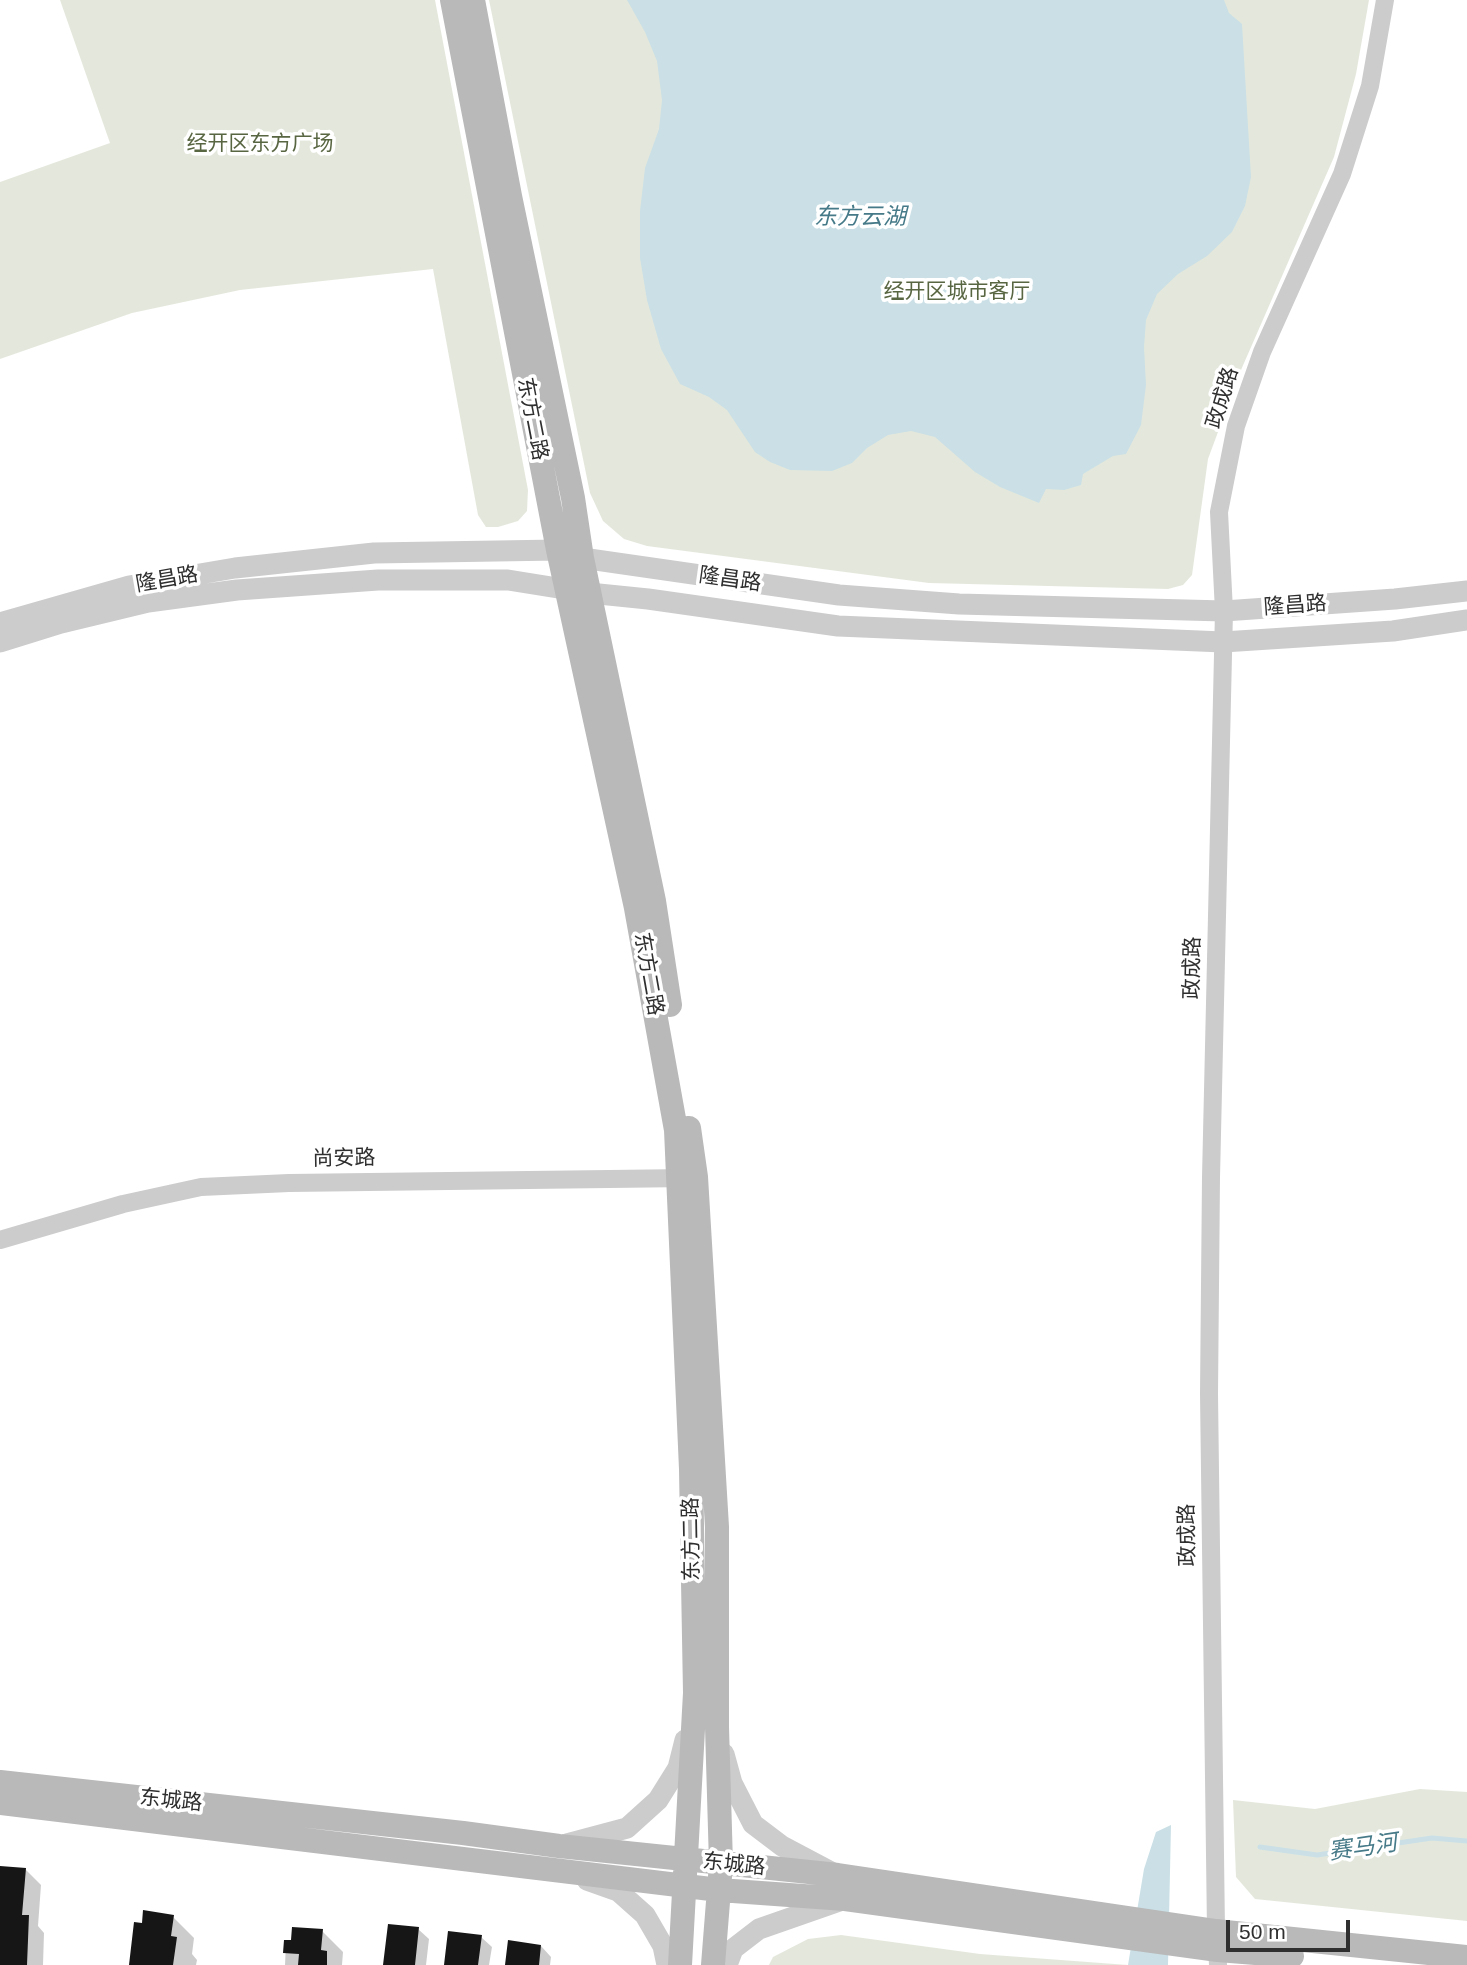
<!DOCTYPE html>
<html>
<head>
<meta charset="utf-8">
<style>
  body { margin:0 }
  #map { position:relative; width:1467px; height:1965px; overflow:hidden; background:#fff; font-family:Helvetica,sans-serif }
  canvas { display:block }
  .scale { position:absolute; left:1226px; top:1920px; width:124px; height:32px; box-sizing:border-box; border:4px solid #2f2f2f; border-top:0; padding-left:9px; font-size:21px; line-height:24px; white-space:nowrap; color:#2f2f2f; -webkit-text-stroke:5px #fff; paint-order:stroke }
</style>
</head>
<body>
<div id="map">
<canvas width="1467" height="1965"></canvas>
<div class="scale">50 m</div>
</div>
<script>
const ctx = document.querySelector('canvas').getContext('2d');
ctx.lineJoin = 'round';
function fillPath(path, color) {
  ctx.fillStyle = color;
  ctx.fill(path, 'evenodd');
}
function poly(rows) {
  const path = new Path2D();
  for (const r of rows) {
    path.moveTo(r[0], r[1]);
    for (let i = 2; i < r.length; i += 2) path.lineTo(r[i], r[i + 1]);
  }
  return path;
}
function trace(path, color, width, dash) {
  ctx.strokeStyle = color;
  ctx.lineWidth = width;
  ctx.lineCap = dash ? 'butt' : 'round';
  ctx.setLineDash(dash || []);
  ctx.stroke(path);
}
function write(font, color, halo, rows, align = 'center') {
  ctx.font = font + ' Helvetica,"Noto Sans SC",sans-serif';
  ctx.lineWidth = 7;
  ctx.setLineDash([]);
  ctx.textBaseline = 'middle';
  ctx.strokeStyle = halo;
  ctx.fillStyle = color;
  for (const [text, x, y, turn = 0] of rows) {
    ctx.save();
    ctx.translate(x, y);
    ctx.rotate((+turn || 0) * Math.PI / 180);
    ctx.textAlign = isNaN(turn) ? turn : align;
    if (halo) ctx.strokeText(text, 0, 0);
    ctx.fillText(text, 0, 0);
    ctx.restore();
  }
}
const green = poly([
  [60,0,435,0,528,490,527,511,518,521,498,527,486,527,478,515,433,269,240,290,132,313,0,359,0,182,110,143],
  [489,0,1369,0,1356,74,1334,157,1241,370,1208,459,1192,575,1183,585,1168,589,929,583,647,546,624,539,603,521,590,493],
  [1420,1789,1467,1792,1467,1921,1255,1899,1236,1877,1233,1800,1315,1809],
  [841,1935,980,1954,1128,1965,769,1965,773,1957,808,1939]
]);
const water = poly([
  [627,0,1224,0,1229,13,1242,24,1251,177,1245,206,1232,232,1207,256,1178,274,1157,294,1146,320,1144,347,1146,385,1141,425,1126,454,1113,456,1083,474,1081,485,1064,490,1046,489,1039,503,1000,487,975,472,935,437,911,431,888,435,867,448,852,463,832,471,790,470,770,462,755,452,727,410,709,397,680,384,661,349,647,300,640,258,640,211,645,168,659,129,662,100,657,61,645,32],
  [1171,1825,1168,1965,1128,1965,1144,1869,1156,1832]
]);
const shadow = poly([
  [0,1867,25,1869,41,1885,38,1926,44,1933,43,1965,0,1965],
  [173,1917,194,1938,192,1954,197,1960,196,1965,133,1965],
  [418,1929,429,1939,426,1965,385,1965],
  [322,1931,343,1952,342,1965,285,1965,286,1942],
  [481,1937,492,1947,489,1965,445,1965],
  [541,1946,551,1957,550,1965,506,1965]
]);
const stream = poly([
  [1260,1847,1317,1855,1432,1838,1467,1841]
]);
const building = poly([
  [0,1866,26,1868,22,1915,29,1915,27,1965,0,1965],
  [143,1910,174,1915,171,1936,177,1937,173,1965,129,1965,134,1922,142,1923],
  [388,1924,419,1927,415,1965,383,1965],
  [292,1927,323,1929,321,1950,327,1951,327,1965,298,1965,299,1954,283,1953,284,1940,291,1940],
  [448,1931,482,1935,478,1965,444,1965],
  [508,1940,541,1945,539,1965,505,1965]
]);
const minor = poly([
  [0,1240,123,1204,201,1187,289,1183,689,1178],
  [1218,1965,1216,1931,1209,1394,1211,1177,1224,611,1219,512,1236,426,1262,352,1342,174,1370,86,1385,0]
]);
const tertiary = poly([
  [0,623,129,586,235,568,374,553,558,550,582,558,839,595,959,604,1224,611,1395,599,1467,591],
  [0,642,61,623,148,602,237,590,378,580,508,580,589,593,648,599,838,626,1223,642,1393,631,1467,620],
  [724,1754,732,1783,753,1824,782,1846,833,1873],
  [567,1844,627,1828,658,1800,678,1768,685,1740],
  [587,1880,618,1891,645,1915,663,1946,667,1965],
  [727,1965,733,1949,759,1929,842,1900]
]);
const secondary = poly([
  [452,0,558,550,636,908,676,1130,691,1469,695,1693,680,1965],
  [473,0,510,196,573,498,582,558,654,901,670,1005],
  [689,1128,696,1177,717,1527,717,1727,721,1864,713,1965],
  [0,1782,463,1833,559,1846,838,1875,1216,1931,1467,1957],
  [0,1803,719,1890,845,1899,1218,1950,1292,1956]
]);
const parkNames = [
  ["经开区东方广场",260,144],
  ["经开区城市客厅",957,292]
];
const streetNames = [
  ["政成路",1223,398,-73],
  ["东方二路",532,419,79],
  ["隆昌路",167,580,-10],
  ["隆昌路",730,580,8],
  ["隆昌路",1295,606,-4],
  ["政成路",1193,968,-89],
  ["东方二路",648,974,80],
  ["尚安路",344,1159,-1],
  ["政成路",1188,1535,-91],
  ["东方二路",692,1539,-91],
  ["东城路",171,1801,6],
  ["东城路",734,1865,6]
];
const waterNames = [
  ["东方云湖",860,218],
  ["赛马河",1363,1848,-8]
];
fillPath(green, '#e4e8dc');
fillPath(water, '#cae0e6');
fillPath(shadow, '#0003');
trace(stream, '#cae0e6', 5);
fillPath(building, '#161616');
trace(minor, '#ccc', 18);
trace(tertiary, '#ccc', 21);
trace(secondary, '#b9b9b9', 24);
write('21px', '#596642', '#fff', parkNames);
write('21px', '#2f2f2f', '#fff', streetNames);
write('italic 23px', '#467a88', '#fff', waterNames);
</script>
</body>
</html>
